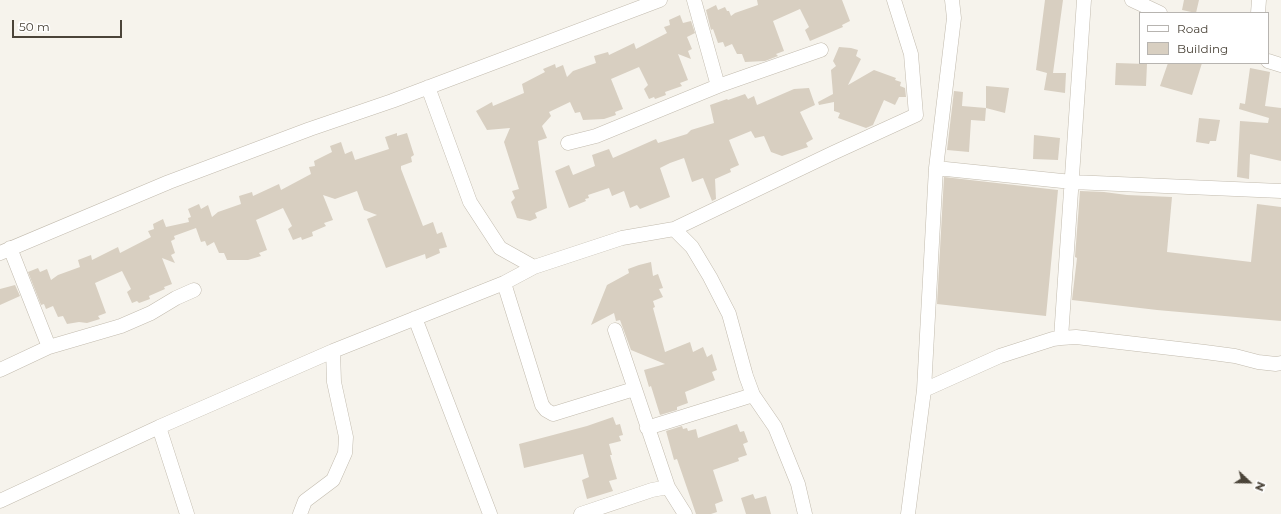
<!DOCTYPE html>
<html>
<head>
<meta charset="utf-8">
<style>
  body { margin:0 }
  #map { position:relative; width:1281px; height:514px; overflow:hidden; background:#f6f3ec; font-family:Montserrat,sans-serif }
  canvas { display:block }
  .legend { position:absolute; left:1139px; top:12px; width:130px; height:52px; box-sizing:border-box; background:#fff; border:1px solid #b7b4b0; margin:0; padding:5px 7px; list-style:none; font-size:12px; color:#4b4439 }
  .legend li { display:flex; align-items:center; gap:8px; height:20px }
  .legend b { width:20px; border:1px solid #b7b4b0 }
  .north { position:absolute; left:1229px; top:462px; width:40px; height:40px; -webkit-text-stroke:3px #fff; paint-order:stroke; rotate:112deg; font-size:11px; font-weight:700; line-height:16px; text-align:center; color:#4b4439 }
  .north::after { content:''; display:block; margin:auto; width:14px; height:18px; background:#4b4439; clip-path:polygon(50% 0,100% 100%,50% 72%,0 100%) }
  .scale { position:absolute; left:12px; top:20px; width:110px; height:18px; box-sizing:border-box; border:2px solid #4b4439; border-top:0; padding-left:5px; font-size:12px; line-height:14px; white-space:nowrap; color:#4b4439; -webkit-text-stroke:3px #fff; paint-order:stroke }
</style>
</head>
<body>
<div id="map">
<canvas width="1281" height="514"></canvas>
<ul class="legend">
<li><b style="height:5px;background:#fff"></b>Road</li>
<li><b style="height:11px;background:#d8cfc1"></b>Building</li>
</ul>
<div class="north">N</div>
<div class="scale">50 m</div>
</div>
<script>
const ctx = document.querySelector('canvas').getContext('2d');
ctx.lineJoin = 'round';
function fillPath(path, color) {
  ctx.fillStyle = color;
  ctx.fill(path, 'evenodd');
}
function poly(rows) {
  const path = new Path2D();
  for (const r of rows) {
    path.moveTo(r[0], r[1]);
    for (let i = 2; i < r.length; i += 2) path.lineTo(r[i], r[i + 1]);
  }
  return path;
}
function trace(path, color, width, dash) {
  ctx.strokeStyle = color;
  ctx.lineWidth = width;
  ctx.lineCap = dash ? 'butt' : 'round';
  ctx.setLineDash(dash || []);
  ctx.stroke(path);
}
const building = poly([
  [757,0,842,0,850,21,842,25,843,27,810,41,805,30,809,27,800,9,773,21,784,51,776,54,778,56,765,61,745,62,742,54,737,54,732,44,725,47,723,42,718,43,713,29,711,30,706,10,716,5,718,10,725,7,727,11,729,11,731,16,735,13,758,5],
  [1045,0,1063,0,1053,73,1066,73,1065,93,1044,90,1047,73,1036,70],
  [1184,0,1199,0,1196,13,1182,10],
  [680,15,683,23,691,21,695,33,687,37,692,49,688,51,691,59,678,54,688,80,680,83,682,86,665,92,666,95,655,99,654,97,649,99,644,89,648,85,639,67,611,79,623,109,615,112,616,115,604,119,583,120,580,112,575,113,570,102,549,112,551,116,542,126,547,138,538,141,547,208,535,213,537,218,530,221,517,218,511,202,515,198,512,191,519,189,504,142,510,128,487,130,476,111,492,102,493,106,524,93,522,84,545,72,543,69,555,64,556,68,563,65,567,77,573,71,596,63,594,56,608,52,609,55,634,43,636,49,667,33,664,27,670,25,669,20],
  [839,47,851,48,858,50,856,56,861,59,848,85,874,70,896,78,895,80,901,82,900,86,905,88,906,97,899,97,895,105,884,100,873,125,866,128,838,118,840,113,834,111,834,102,819,105,818,102,833,94,831,70,836,66,833,61],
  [1116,63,1147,64,1146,86,1115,85],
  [1168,63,1202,63,1192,95,1160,86],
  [1250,68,1270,72,1265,106,1281,108,1281,161,1250,154,1249,179,1237,177,1240,121,1268,123,1269,118,1239,109,1240,103,1245,104],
  [986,86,1009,88,1005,113,986,108],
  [809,88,815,105,800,112,813,139,806,143,808,147,782,156,771,152,764,136,755,138,751,131,729,140,739,165,730,169,731,172,715,179,716,199,712,201,703,178,692,182,684,158,670,163,660,168,670,197,640,209,637,205,630,208,624,191,612,196,609,188,588,195,589,198,585,199,586,201,569,208,555,171,569,165,573,175,595,166,592,155,609,149,613,158,656,139,658,143,687,134,691,130,714,123,710,105,727,99,728,100,745,94,748,99,754,96,757,105,794,89],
  [954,91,963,92,962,106,986,108,985,121,971,120,969,152,947,150],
  [1199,118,1220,120,1216,141,1210,141,1209,144,1196,142],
  [397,133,397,136,407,133,414,155,411,157,412,162,401,166,401,169,423,226,433,222,437,234,442,232,447,247,439,249,440,253,426,259,425,254,386,268,367,219,377,215,364,210,357,191,335,199,323,195,333,220,324,223,326,226,312,232,313,236,302,240,301,237,293,240,288,229,292,226,283,208,256,220,267,250,259,253,261,256,248,260,227,260,224,253,219,253,214,242,207,246,205,241,201,242,196,228,174,236,175,239,171,241,175,253,171,255,175,263,162,258,172,284,164,287,165,289,149,296,150,299,139,303,137,301,132,303,127,292,131,289,122,271,95,283,106,313,98,316,100,319,87,323,79,322,67,324,63,316,58,317,53,306,46,309,44,304,41,305,28,272,38,268,40,272,47,269,51,280,58,275,80,267,78,260,91,255,92,260,118,247,120,253,151,237,148,231,154,229,153,224,163,219,166,227,189,222,188,218,191,217,188,209,199,204,201,209,208,205,212,217,218,212,241,204,239,196,252,192,253,196,279,184,281,190,311,174,309,167,315,166,314,161,332,152,330,146,341,142,345,154,352,151,355,160,389,149,385,137],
  [1034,135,1060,138,1058,160,1033,159],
  [944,177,1058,190,1046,316,937,304],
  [1080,191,1104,192,1127,195,1172,197,1167,252,1251,262,1257,204,1281,207,1281,321,1157,310,1072,300,1077,258,1075,257],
  [651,262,653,276,658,274,663,288,659,289,663,297,653,301,655,307,653,308,665,352,690,342,693,352,703,347,707,357,712,354,717,370,712,372,715,380,685,392,688,403,677,407,677,410,660,415,651,386,649,387,644,370,665,364,631,350,620,320,616,321,614,313,591,325,607,285,629,273,628,269,639,265],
  [15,285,20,296,0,305,0,289],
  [613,417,616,425,620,424,623,435,619,436,621,441,609,444,612,455,610,455,617,479,609,481,613,491,587,499,582,480,589,477,583,454,524,468,519,444,587,426],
  [737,424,740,432,744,431,748,442,743,444,747,455,738,458,739,461,713,470,723,501,715,504,717,512,711,514,696,514,677,459,674,460,666,431,682,426,683,429,687,428,688,431,696,429,698,438],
  [753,494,755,499,766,496,771,514,746,514,741,498]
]);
const minor = poly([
  [694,0,718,86],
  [1132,0,1160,13],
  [1258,13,1259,0],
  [1268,61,1281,65],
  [428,87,470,202,500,248,534,267,622,238,674,229,692,247,710,277,729,314,746,376,753,395,775,427,798,484,805,514],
  [568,143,596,136,718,86,821,50],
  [936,168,1072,182,1281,191],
  [674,229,833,153,916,115,911,54,894,0],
  [10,248,49,347],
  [0,253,169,182,310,129,392,101,660,0],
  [504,283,542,405,546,410,553,414,634,389],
  [415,318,490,514],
  [1061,338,1084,0],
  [0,370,49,347,121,326,151,313,176,298,194,290],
  [924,390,1000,356,1053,339,1061,338,1076,337,1205,352,1235,356,1258,362,1276,364,1281,363],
  [159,427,187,514],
  [647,428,753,395],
  [668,487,685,514],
  [0,501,159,427,333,351,504,283,534,267],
  [300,514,305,501,333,480,345,453,346,437,334,382,333,351],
  [581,514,652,490,668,487,615,330],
  [908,514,924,390,936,168,954,18,952,0]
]);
fillPath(building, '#d8cfc1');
trace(minor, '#c2bbae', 15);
trace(minor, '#fff', 14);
</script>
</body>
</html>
